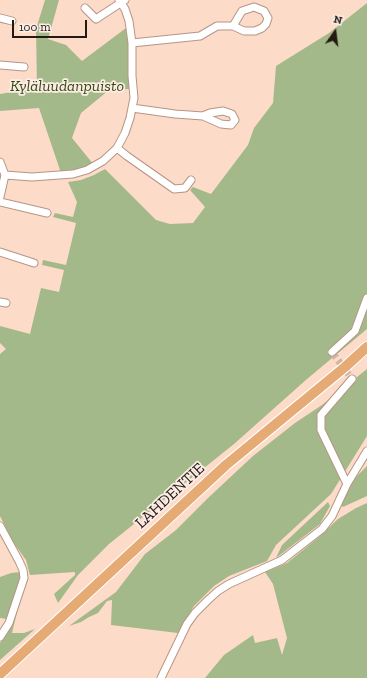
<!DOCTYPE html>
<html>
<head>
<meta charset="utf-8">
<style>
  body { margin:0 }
  #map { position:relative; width:367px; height:678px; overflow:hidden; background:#fddbc9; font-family:"Zilla Slab",serif }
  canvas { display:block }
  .north { position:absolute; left:315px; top:12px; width:40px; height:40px; -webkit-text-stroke:3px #fbede6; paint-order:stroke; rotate:14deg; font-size:11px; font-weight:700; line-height:16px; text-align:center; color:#251913 }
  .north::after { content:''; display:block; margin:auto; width:14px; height:18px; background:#251913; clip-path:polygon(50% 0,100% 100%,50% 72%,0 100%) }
  .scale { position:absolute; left:12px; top:20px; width:75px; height:18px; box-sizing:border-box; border:2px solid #251913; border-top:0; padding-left:5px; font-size:12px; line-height:14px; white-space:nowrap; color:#251913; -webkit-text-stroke:3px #fbede6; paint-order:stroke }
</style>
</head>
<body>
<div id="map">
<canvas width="367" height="678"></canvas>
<div class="north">N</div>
<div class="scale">100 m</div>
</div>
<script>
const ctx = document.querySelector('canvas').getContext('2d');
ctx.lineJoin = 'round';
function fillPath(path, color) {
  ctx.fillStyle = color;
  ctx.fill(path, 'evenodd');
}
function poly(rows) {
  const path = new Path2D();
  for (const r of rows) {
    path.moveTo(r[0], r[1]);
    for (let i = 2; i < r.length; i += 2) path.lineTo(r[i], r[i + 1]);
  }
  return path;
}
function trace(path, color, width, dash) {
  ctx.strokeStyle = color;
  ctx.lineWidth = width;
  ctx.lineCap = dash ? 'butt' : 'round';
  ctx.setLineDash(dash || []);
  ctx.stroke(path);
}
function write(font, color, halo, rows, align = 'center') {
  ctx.font = font + ' "Zilla Slab",serif';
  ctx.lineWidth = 3.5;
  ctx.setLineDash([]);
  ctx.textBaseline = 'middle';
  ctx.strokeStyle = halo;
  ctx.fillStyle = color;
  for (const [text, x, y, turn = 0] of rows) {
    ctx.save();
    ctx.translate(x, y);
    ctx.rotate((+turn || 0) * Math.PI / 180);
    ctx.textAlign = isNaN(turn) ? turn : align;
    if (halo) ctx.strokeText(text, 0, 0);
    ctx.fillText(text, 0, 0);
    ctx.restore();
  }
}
const green = poly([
  [45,0,59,0,48,39,66,45,82,61,126,28,128,40,129,89,109,90,81,113,72,138,94,165,87,168,61,173,39,108,0,111,0,94,37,88,36,29],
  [367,3,367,329,307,379,234,444,109,544,78,575,58,603,54,594,75,575,75,572,30,575,26,560,13,542,0,516,0,354,6,349,0,343,0,326,30,334,41,288,59,292,64,270,42,265,43,260,66,265,76,223,53,217,55,213,73,217,77,202,68,182,81,180,94,175,105,169,156,220,170,224,193,223,205,207,190,190,193,187,211,194,248,145,254,128,273,103,276,66,329,33],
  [367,369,367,436,331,494,276,545,267,561,229,576,214,586,194,606,178,633,111,625,112,600,107,601,98,613,89,617,81,622,69,626,116,592,145,554,176,530,208,498,253,456,295,423,322,405],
  [367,466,367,496,343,507,341,505,351,482],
  [328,502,330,506,320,524,276,558,282,545],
  [367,503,367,678,205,678,224,655,253,635,255,643,277,638,282,655,287,638,273,584,265,572,287,563,319,537,338,519,356,508],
  [21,572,21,579,7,619,0,618,0,577,11,573],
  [18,608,12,633,24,633,35,629,0,660,0,643,11,628]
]);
const minorTunnel = poly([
  [332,352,352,379]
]);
const minor = poly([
  [85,8,96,19,125,0],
  [0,18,12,21],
  [132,43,200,36,217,26,233,26,242,11,254,7,264,11,268,18,266,24,262,28,255,31,244,31,233,26],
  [0,65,24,67],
  [132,108,175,114,203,116,210,113,223,111,232,114,235,120,231,125,221,124,203,116],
  [117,148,127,156,174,189,185,188,191,180],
  [0,162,5,175,0,197],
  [5,175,32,177,73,174,87,170,103,161,117,148,125,133,130,118,134,98,132,76,132,43,129,21,125,9,119,0],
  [0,202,47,213],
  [0,252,34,263],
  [0,302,6,303],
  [332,352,355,331,367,298],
  [347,484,321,430,321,415,352,379],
  [0,526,19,561,23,570,24,578,9,623,0,637],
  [161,678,187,624,195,613,208,600,218,591,229,584,282,560,322,529,332,516,347,484,367,451]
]);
const highway = poly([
  [0,674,226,465,345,367,367,347]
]);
const parkNames = [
  ["Kyläluudanpuisto",67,86]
];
const streetNames = [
  ["LAHDENTIE",170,496,-43]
];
fillPath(green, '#a4b989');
trace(minorTunnel, '#d2b4a5', 7, [7, 3.5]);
trace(minor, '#b69585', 9);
trace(highway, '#fff', 12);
trace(minor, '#fff', 7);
trace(highway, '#e6aa74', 10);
write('italic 16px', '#35490e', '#fbede6', parkNames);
write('16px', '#251913', '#fbede6', streetNames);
</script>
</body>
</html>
